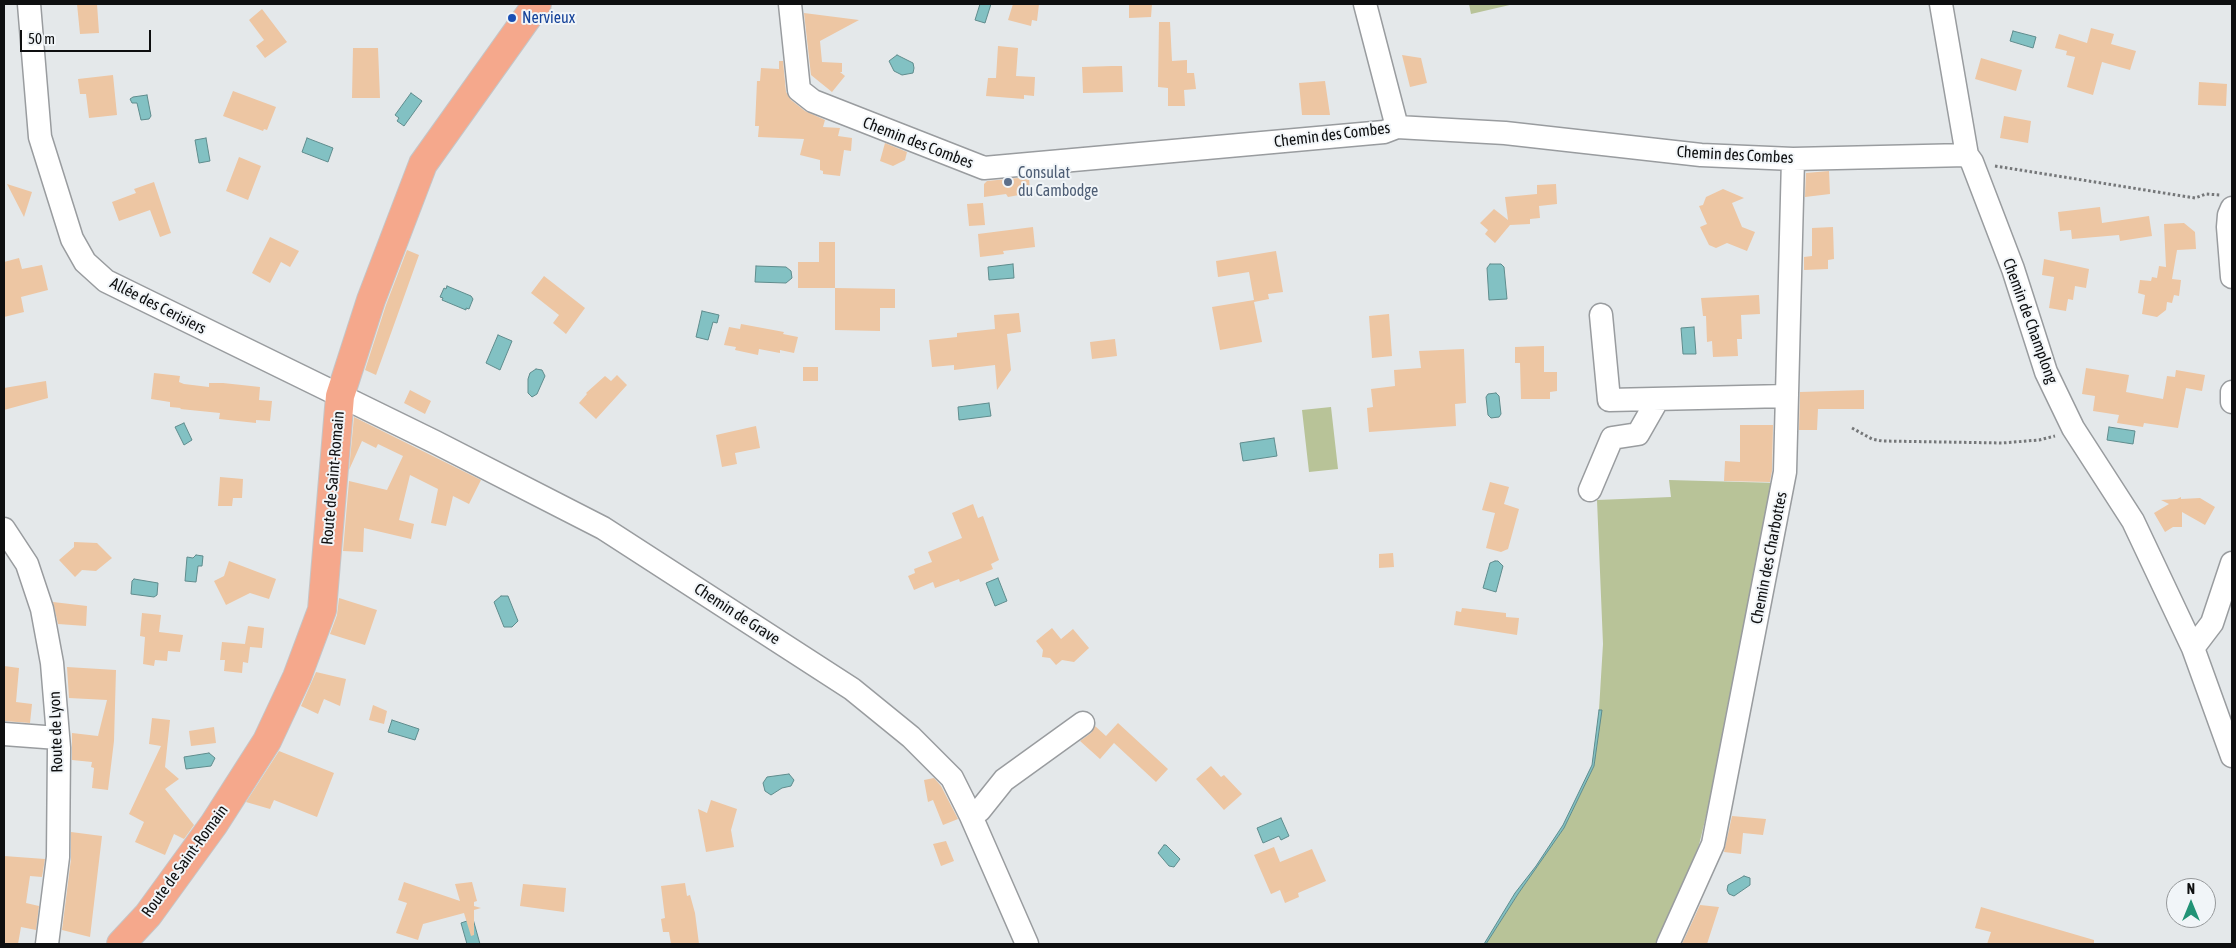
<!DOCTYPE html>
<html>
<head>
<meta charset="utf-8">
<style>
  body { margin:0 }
  #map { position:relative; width:2236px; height:948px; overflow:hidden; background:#e4e8ea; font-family:"Asap Condensed",sans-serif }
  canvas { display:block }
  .frame { position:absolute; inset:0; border:5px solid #0e0f10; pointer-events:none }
  .north { position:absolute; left:2166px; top:878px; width:50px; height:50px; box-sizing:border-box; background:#f1f5f8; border:1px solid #96999b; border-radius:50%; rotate:0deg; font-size:14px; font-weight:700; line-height:20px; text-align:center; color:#0e0f10 }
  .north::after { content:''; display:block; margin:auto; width:18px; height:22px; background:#229376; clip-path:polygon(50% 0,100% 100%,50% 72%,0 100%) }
  .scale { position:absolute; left:20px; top:30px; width:131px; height:22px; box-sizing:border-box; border:2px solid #0e0f10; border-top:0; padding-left:6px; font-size:15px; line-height:18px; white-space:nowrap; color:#0e0f10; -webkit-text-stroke:4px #f1f5f8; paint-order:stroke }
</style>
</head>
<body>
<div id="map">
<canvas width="2236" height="948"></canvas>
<div class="frame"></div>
<div class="north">N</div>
<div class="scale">50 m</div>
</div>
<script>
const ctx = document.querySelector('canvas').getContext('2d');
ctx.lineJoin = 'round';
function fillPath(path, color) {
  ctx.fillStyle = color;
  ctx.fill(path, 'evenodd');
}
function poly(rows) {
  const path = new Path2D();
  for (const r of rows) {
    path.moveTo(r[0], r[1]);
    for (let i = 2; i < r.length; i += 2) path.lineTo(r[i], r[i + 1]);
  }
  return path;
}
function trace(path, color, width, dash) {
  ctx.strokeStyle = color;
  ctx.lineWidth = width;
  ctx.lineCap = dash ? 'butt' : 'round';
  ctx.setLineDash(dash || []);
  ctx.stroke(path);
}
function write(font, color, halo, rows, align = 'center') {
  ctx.font = font + ' "Asap Condensed",sans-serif';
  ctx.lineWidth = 4;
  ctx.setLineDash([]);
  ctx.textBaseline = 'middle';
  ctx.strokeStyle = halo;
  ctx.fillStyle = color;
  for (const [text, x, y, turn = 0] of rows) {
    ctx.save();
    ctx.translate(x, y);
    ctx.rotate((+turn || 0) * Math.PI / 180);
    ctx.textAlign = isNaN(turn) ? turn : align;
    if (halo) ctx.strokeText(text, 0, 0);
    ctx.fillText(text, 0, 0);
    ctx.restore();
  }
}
const green = poly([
  [1469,4,1514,4,1471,14],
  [1331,407,1338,469,1309,472,1302,410],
  [1669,480,1778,483,1727,708,1709,804,1699,845,1680,892,1659,944,1486,944,1518,894,1564,828,1594,766,1601,710,1599,710,1603,644,1597,500,1671,497]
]);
const water = poly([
  [980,4,991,4,985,23,975,20,980,4],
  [2013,31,2036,37,2033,48,2010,41,2013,31],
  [897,55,913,63,914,68,913,73,902,75,894,71,889,61,897,55],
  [411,93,422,101,404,126,397,121,399,118,395,115,411,93],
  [147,95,151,116,149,119,141,120,137,103,132,103,130,99,133,97,147,95],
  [206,138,210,161,199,163,195,140,206,138],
  [307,138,333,148,328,162,302,152,307,138],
  [1013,264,1014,278,989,280,988,267,1013,264],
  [1490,264,1501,264,1504,267,1507,299,1489,300,1487,268,1490,264],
  [756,266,786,267,791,271,792,278,786,283,755,282,756,266],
  [447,286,471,296,473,299,469,309,466,308,466,310,442,300,443,298,440,297,444,288,446,289,447,286],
  [702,311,719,315,717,323,713,322,708,340,696,337,702,311],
  [1694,327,1696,354,1683,354,1681,328,1694,327],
  [498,335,512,341,500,370,486,363,498,335],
  [536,369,542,370,545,376,537,394,532,397,528,393,528,379,530,373,536,369],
  [1496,393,1499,396,1501,414,1499,417,1491,418,1488,415,1486,397,1488,394,1496,393],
  [989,403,991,416,959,420,958,407,989,403],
  [184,423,192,440,184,445,175,427,184,423],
  [2109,427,2135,431,2133,444,2107,440,2109,427],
  [1274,438,1277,456,1243,461,1240,443,1274,438],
  [196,555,203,556,202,566,198,566,196,582,185,581,187,557,193,558,196,555],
  [1495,561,1498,561,1503,566,1496,592,1483,588,1490,563,1495,561],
  [998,578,1007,601,995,606,986,583,998,578],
  [134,579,158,583,157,595,154,597,131,594,132,581,134,579],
  [501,596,508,596,518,621,512,627,504,627,494,602,501,596],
  [1599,710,1602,710,1594,766,1564,828,1518,894,1486,944,1484,944,1515,893,1536,866,1563,825,1592,765,1599,710],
  [392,720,419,729,415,740,388,732,392,720],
  [209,753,215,758,211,766,186,769,184,757,209,753],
  [789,774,794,780,791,786,782,788,771,795,765,791,763,783,767,777,789,774],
  [1281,818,1289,836,1281,840,1279,836,1263,843,1257,828,1281,818],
  [1164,845,1166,845,1180,859,1174,867,1169,866,1158,853,1164,845],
  [1744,876,1750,878,1750,885,1734,896,1729,894,1727,890,1728,885,1744,876],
  [473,919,480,944,467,944,461,923,473,919]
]);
const building = poly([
  [77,4,97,4,99,33,80,34],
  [1013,4,1039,4,1037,21,1032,20,1031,26,1008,20],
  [1129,4,1152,4,1151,17,1129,18],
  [262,9,287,42,265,58,256,46,264,40,249,20],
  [804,13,859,20,820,41,822,62,842,63,842,72,840,72,845,76,832,92,811,75],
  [1159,22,1170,22,1172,61,1187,60,1187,73,1194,73,1196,89,1184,90,1185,106,1168,106,1168,88,1158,87],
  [2091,28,2114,34,2111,44,2136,51,2130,70,2102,62,2093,95,2067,87,2075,57,2066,55,2067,51,2055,48,2059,34,2087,43],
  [998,46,1018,48,1016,76,1035,77,1034,96,1024,95,1024,99,986,96,988,78,996,78],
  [353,48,378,48,380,98,352,98],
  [1402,55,1421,58,1427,83,1410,87],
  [1981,58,2022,70,2016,91,1975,79],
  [779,61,783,61,786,92,791,100,805,111,825,120,823,127,840,128,838,136,852,138,851,151,844,150,840,176,823,174,823,171,820,170,820,160,800,155,804,139,758,137,759,126,755,126,757,81,760,81,761,68,779,69],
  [1112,66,1122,66,1123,92,1083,93,1082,67],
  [113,75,117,115,89,118,86,94,80,94,78,79],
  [1325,81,1330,115,1302,115,1299,83],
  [2199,82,2227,84,2226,106,2198,105],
  [233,91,276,107,267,130,264,129,263,131,223,116],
  [2004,116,2031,121,2028,143,2000,138],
  [885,143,907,152,905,160,893,166,880,161],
  [239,157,261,166,248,200,226,191],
  [1829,171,1830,194,1805,197,1806,173],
  [1029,177,1030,193,1008,197,1006,194,984,197,984,184,987,181],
  [154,182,171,233,160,237,150,210,119,221,112,202,136,193,134,189],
  [7,184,32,192,24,217],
  [1556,184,1557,204,1539,206,1540,218,1530,219,1530,224,1510,225,1495,243,1485,234,1488,230,1480,223,1494,209,1508,220,1505,197,1537,194,1537,185],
  [1723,189,1744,198,1732,203,1742,227,1755,232,1747,251,1727,243,1716,248,1709,245,1700,227,1707,224,1699,206,1703,205,1706,197],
  [983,203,985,225,969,226,967,204],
  [2100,207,2102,223,2149,216,2152,236,2120,241,2119,235,2072,239,2071,230,2060,231,2058,212],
  [2184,223,2195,232,2196,249,2177,250,2172,279,2181,280,2179,296,2174,295,2172,303,2167,302,2166,310,2157,317,2142,314,2145,295,2138,293,2140,280,2151,281,2152,277,2157,278,2159,266,2166,267,2164,224],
  [1033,227,1035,247,1003,251,1004,254,980,257,978,234],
  [1833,227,1834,259,1828,260,1828,269,1804,270,1804,257,1812,256,1812,228],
  [270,237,299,251,290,267,281,262,270,283,252,273],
  [819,242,835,242,835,288,798,288,798,262,819,262],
  [407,250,419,255,376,375,365,370,386,305],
  [1276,251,1283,292,1268,294,1269,299,1254,302,1262,342,1220,350,1212,307,1254,300,1249,272,1218,277,1216,261],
  [19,258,22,269,42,265,48,290,21,297,24,312,4,317,4,262],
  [2044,259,2089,269,2086,288,2075,286,2073,300,2068,299,2066,311,2049,308,2054,277,2042,275],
  [544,276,585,308,566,334,553,323,559,315,531,293],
  [835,288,895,289,895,308,880,308,880,331,835,330],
  [1759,295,1760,314,1741,315,1742,339,1737,339,1738,356,1713,357,1712,341,1707,342,1706,316,1703,316,1701,298],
  [1019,313,1021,332,1007,334,1011,370,997,390,995,365,954,370,954,365,932,367,929,340,957,337,957,333,995,329,994,315],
  [1389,314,1392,356,1372,358,1369,316],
  [741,324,784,332,783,334,798,337,794,353,780,350,780,353,759,349,758,355,735,350,736,347,724,345,729,327,740,329],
  [1115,339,1117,356,1092,359,1090,342],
  [1544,346,1544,372,1557,372,1557,391,1550,392,1550,399,1521,399,1520,363,1515,363,1515,347],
  [1464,349,1466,403,1455,404,1456,426,1369,432,1367,408,1373,407,1371,389,1395,386,1394,370,1421,368,1419,351],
  [803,367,818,367,818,381,803,381],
  [2086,368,2129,375,2126,392,2163,399,2167,376,2175,377,2176,370,2205,375,2202,391,2186,388,2178,428,2144,423,2143,427,2117,423,2119,415,2093,411,2095,396,2082,394],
  [154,373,180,376,179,382,184,384,209,387,209,383,223,383,260,387,259,400,272,401,270,421,256,420,256,423,219,419,220,413,180,409,181,408,170,407,170,402,151,399],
  [617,375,627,385,596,419,579,403,587,394,586,393,605,376,611,381],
  [46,381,48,398,4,410,4,388],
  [410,390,431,401,425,414,404,403],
  [1864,390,1864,409,1818,409,1817,430,1799,430,1800,392],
  [354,417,481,480,469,504,453,496,446,526,431,523,438,489,410,475,399,520,414,524,411,539,364,528,363,552,343,551,349,481,387,490,403,456,378,444,376,448,362,441,349,470],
  [1740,425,1773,425,1772,471,1770,482,1724,481,1725,461,1740,462],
  [756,426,760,448,735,453,737,464,722,467,716,435],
  [220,477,243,479,242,498,233,498,232,506,218,506],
  [1490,482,1509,487,1504,504,1519,509,1508,549,1501,552,1486,548,1495,513,1482,510],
  [2181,497,2181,499,2200,498,2215,507,2205,525,2182,512,2182,527,2173,527,2165,532,2154,513,2169,504,2161,500,2177,499],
  [973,504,978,518,983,516,999,560,991,564,993,569,960,582,959,579,935,588,933,582,914,590,908,576,915,573,914,569,932,562,928,552,962,538,952,513],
  [74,542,97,543,112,558,96,571,82,570,75,577,59,560,74,547],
  [1393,553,1394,567,1379,568,1379,554],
  [229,561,276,579,269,599,250,593,226,605,214,581,224,576],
  [339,598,377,610,365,645,330,634,337,615],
  [53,602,87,606,86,626,58,624],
  [1462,608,1506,613,1506,617,1519,618,1517,635,1454,625,1456,611,1461,612],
  [142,613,161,615,159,632,183,635,180,652,168,651,167,661,155,660,154,666,143,664,145,637,140,636],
  [248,626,264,628,262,648,250,647,248,663,243,662,242,673,224,671,225,660,220,660,222,642,245,644],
  [1052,628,1061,639,1073,629,1089,648,1074,662,1062,660,1056,665,1050,658,1042,657,1043,650,1036,641],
  [4,666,19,668,16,702,32,704,30,723,4,721],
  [67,667,116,670,114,741,108,790,92,788,94,768,91,767,92,762,72,760,72,733,98,736,107,700,69,698],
  [316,672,346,679,340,706,324,699,318,714,301,706],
  [373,705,387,711,384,724,369,720],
  [152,718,170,720,165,767,179,779,165,789,194,825,184,839,174,834,165,855,135,842,144,822,129,814,161,746,149,744],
  [1118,723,1168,769,1156,782,1114,743,1100,759,1080,741,1091,733,1095,726,1106,736],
  [214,727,216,743,191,746,189,731],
  [279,751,334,773,317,817,274,800,270,809,246,802],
  [1211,766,1221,777,1224,775,1242,794,1224,810,1196,779],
  [934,778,941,786,958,819,943,825,933,800,928,802,924,780],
  [711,800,737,809,731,830,734,847,706,852,698,809,707,813],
  [1732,816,1766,819,1763,835,1743,833,1741,854,1724,852],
  [71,832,102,836,90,937,62,930,71,859],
  [946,841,954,861,941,866,933,844],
  [1274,847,1280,862,1312,849,1326,881,1298,893,1299,897,1285,903,1280,890,1271,894,1254,855],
  [4,856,45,859,42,877,30,876,26,903,39,906,36,930,21,927,18,944,4,944],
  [404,882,460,901,455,884,472,882,477,901,474,902,474,906,481,908,474,910,474,935,471,936,464,913,423,924,418,940,396,933,407,903,398,900],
  [685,883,687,896,690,895,695,913,699,944,671,944,669,932,663,932,661,919,665,918,661,886],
  [523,884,566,888,564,912,520,906],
  [1700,905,1719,907,1707,944,1682,944],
  [1981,907,2094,940,2094,944,1987,944,1991,932,1975,928]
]);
const path = poly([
  [1995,166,2195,198,2206,194,2220,195],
  [1852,428,1872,439,1882,441,2002,443,2039,440,2055,436]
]);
const minor = poly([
  [29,4,40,137,72,239,85,262,106,281,435,442,603,528,852,689,911,737,952,778,971,816,1027,944],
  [790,4,799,90,813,101,984,168,1384,132,1397,127,1505,133,1701,155,1793,159,1967,155],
  [1365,4,1397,127],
  [1941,4,1967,155,1972,162,2013,269,2046,372,2073,428,2133,521,2193,648,2232,756],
  [2232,208,2229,215,2228,227,2232,277],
  [1601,315,1609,400,1787,396],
  [2232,392,2232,402],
  [1590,490,1612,438,1638,434,1658,399],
  [4,529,27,564,42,609,52,663,59,748,58,857,47,944],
  [2193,648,2212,623,2232,563],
  [4,734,58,738],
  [971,816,980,810,1004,780,1083,723],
  [1668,944,1713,844,1785,472,1793,159]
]);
const major = poly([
  [121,944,148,915,214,824,267,741,297,677,322,610,340,396,371,300,423,164,537,4]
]);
const markers = [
  [512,18,5,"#1a4fb4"],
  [1008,182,5,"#5c6f8a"]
];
const transitNames = [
  ["Nervieux",522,18]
];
const streetNames = [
  ["Chemin des Combes",1332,135,-7],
  ["Chemin des Combes",918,143,21],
  ["Chemin des Combes",1735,155,3],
  ["Allée des Cerisiers",158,306,27],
  ["Chemin de Champlong",2030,321,70],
  ["Route de Saint-Romain",333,478,-85],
  ["Chemin des Charbottes",1769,558,-79],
  ["Chemin de Grave",737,614,33],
  ["Route de Lyon",56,732,-92],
  ["Route de Saint-Romain",185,861,-54]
];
const serviceNames = [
  ["Consulat",1018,173],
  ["du Cambodge",1018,191]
];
fillPath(green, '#b8c398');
fillPath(water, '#82c1c3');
trace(water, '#5f8c8d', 1);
fillPath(building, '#edc6a3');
trace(minor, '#999c9f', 25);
trace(major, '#c5c5c6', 30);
trace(path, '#757779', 3, [2.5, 2.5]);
trace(minor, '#fff', 22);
trace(major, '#f5a88c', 28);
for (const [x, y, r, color] of markers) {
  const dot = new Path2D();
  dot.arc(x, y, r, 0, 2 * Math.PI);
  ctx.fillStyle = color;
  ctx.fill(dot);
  trace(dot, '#f1f5f8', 2);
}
write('16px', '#164399', '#f1f5f8', transitNames, 'left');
write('16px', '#0e0f10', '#f1f5f8', streetNames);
write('16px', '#4e5e75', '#f1f5f8', serviceNames, 'left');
</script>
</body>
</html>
